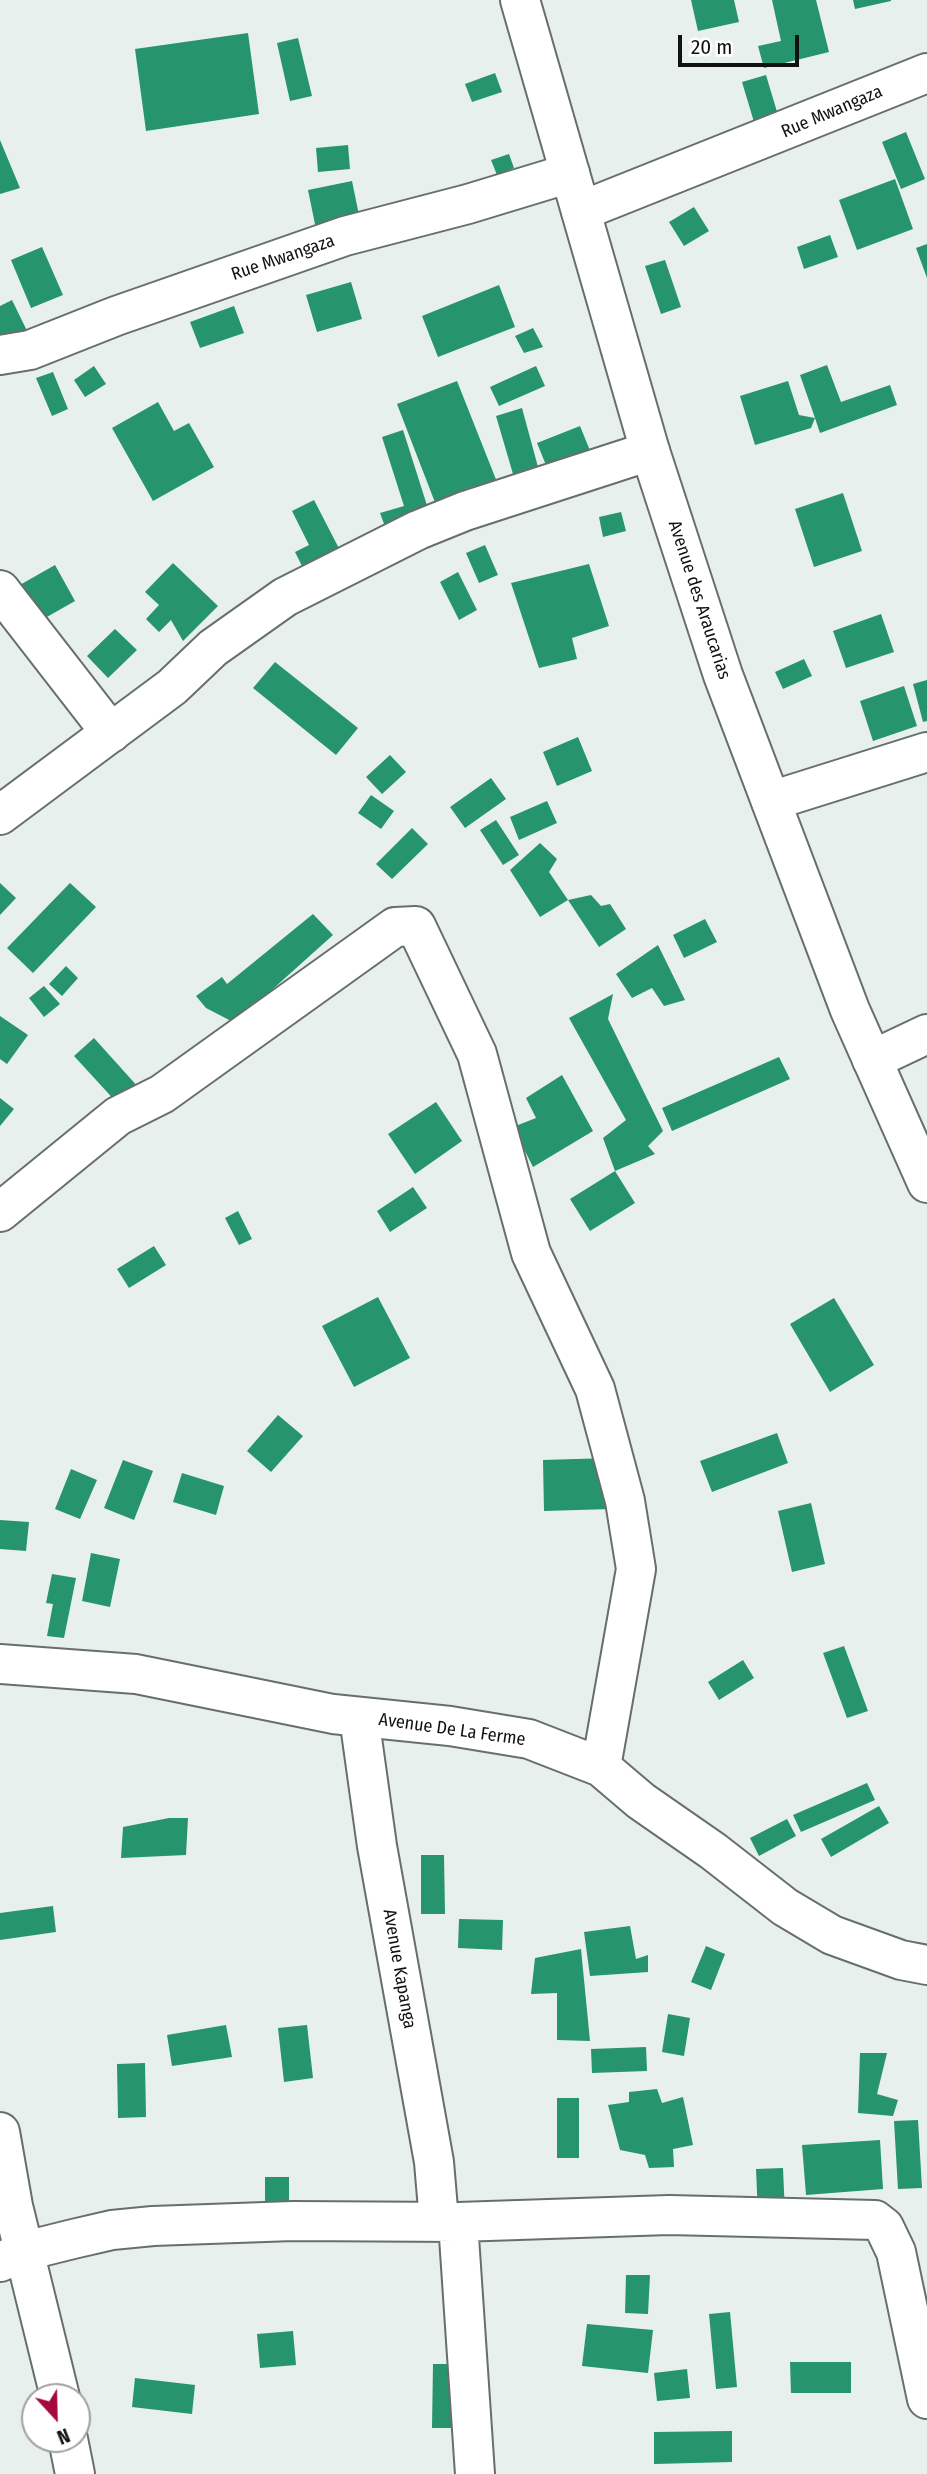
<!DOCTYPE html>
<html>
<head>
<meta charset="utf-8">
<style>
  body { margin:0 }
  #map { position:relative; width:927px; height:2474px; overflow:hidden; background:#e7f0ec; font-family:"Fira Sans Condensed",sans-serif }
  canvas { display:block }
  .north { position:absolute; left:21px; top:2383px; width:70px; height:70px; box-sizing:border-box; background:#fff; border:2px solid #9fa0a0; border-radius:50%; rotate:158deg; font-size:19px; font-weight:700; line-height:28px; text-align:center; color:#0f1211 }
  .north::after { content:''; display:block; margin:auto; width:24px; height:32px; background:#a40940; clip-path:polygon(50% 0,100% 100%,50% 72%,0 100%) }
  .scale { position:absolute; left:678px; top:35px; width:121px; height:32px; box-sizing:border-box; border:4px solid #0f1211; border-top:0; padding-left:9px; font-size:21px; line-height:24px; white-space:nowrap; color:#0f1211; -webkit-text-stroke:5px #fff; paint-order:stroke }
</style>
</head>
<body>
<div id="map">
<canvas width="927" height="2474"></canvas>
<div class="north">N</div>
<div class="scale">20 m</div>
</div>
<script>
const ctx = document.querySelector('canvas').getContext('2d');
ctx.lineJoin = 'round';
function fillPath(path, color) {
  ctx.fillStyle = color;
  ctx.fill(path, 'evenodd');
}
function poly(rows) {
  const path = new Path2D();
  for (const r of rows) {
    path.moveTo(r[0], r[1]);
    for (let i = 2; i < r.length; i += 2) path.lineTo(r[i], r[i + 1]);
  }
  return path;
}
function trace(path, color, width, dash) {
  ctx.strokeStyle = color;
  ctx.lineWidth = width;
  ctx.lineCap = dash ? 'butt' : 'round';
  ctx.setLineDash(dash || []);
  ctx.stroke(path);
}
function write(font, color, halo, rows, align = 'center') {
  ctx.font = font + ' "Fira Sans Condensed",sans-serif';
  ctx.lineWidth = 7;
  ctx.setLineDash([]);
  ctx.textBaseline = 'middle';
  ctx.strokeStyle = halo;
  ctx.fillStyle = color;
  for (const [text, x, y, turn = 0] of rows) {
    ctx.save();
    ctx.translate(x, y);
    ctx.rotate((+turn || 0) * Math.PI / 180);
    ctx.textAlign = isNaN(turn) ? turn : align;
    if (halo) ctx.strokeText(text, 0, 0);
    ctx.fillText(text, 0, 0);
    ctx.restore();
  }
}
const building = poly([
  [691,0,734,0,739,22,698,31],
  [772,0,816,0,829,52,764,68,758,46,781,41],
  [853,0,891,0,891,1,855,9],
  [248,33,259,114,146,131,135,49],
  [298,38,312,96,290,101,277,43],
  [495,73,502,92,472,102,465,84],
  [766,75,778,115,754,122,742,82],
  [906,132,925,179,901,189,882,142],
  [0,140,20,188,0,194],
  [348,145,350,169,318,172,316,148],
  [509,154,514,168,497,175,491,160],
  [895,179,913,229,857,250,839,200],
  [352,181,361,225,317,234,308,190],
  [694,207,709,231,684,246,669,222],
  [830,235,838,257,804,269,797,247],
  [927,244,927,278,916,248],
  [42,247,63,295,31,308,11,260],
  [665,260,681,307,661,314,645,266],
  [351,282,362,319,317,332,306,295],
  [499,285,515,327,438,357,422,316],
  [12,300,31,339,0,337,0,306],
  [234,306,244,333,200,348,190,322],
  [533,328,543,347,524,353,515,336],
  [827,365,841,402,890,385,897,405,820,433,815,418,811,428,755,445,740,396,788,381,799,415,815,418,800,375],
  [94,366,106,384,85,397,74,380],
  [536,366,545,386,499,406,490,387],
  [53,372,68,409,52,416,36,378],
  [457,381,497,482,436,505,397,404],
  [158,402,174,431,189,423,214,467,153,501,112,428],
  [522,408,538,467,513,474,496,416],
  [580,426,591,453,548,470,537,443],
  [403,430,431,518,387,532,380,513,404,506,382,437],
  [843,493,862,551,814,567,795,509],
  [314,500,346,562,309,580,295,552,309,545,292,511],
  [621,512,626,531,603,537,599,517],
  [485,545,498,575,479,583,466,553],
  [173,563,218,606,183,641,171,620,159,632,146,619,159,605,145,592],
  [589,564,609,626,572,638,577,659,539,668,511,583],
  [55,565,75,601,31,626,11,590],
  [458,572,477,610,459,620,440,582],
  [881,614,894,652,846,668,833,631],
  [115,629,137,650,108,678,87,656],
  [804,659,812,676,783,689,775,672],
  [275,662,358,728,336,755,253,688],
  [927,680,927,721,923,722,913,684],
  [904,686,917,726,873,741,860,701],
  [578,737,592,771,557,786,543,752],
  [390,755,406,772,382,794,366,777],
  [491,778,506,799,465,828,450,807],
  [371,795,394,811,381,829,358,813],
  [547,801,557,823,519,840,510,817],
  [496,820,519,855,503,865,480,830],
  [412,828,428,844,392,879,376,864],
  [540,843,557,859,549,872,568,900,540,917,510,870],
  [0,883,16,898,0,915],
  [70,883,96,907,33,973,7,948],
  [591,895,601,906,610,904,626,929,599,947,568,900],
  [313,914,333,935,235,1023,206,1008,196,996,222,977,227,984],
  [705,919,717,942,684,958,673,935],
  [658,945,685,1000,664,1006,652,988,632,998,616,974],
  [66,966,78,978,62,996,49,984],
  [44,986,60,1004,44,1017,29,998],
  [613,994,608,1019,663,1131,648,1146,655,1154,615,1171,603,1138,626,1120,569,1018],
  [0,1016,28,1035,7,1064,0,1059],
  [94,1038,139,1088,119,1105,74,1056],
  [779,1057,790,1079,672,1131,662,1108],
  [562,1075,593,1131,533,1167,513,1127,536,1118,526,1098],
  [0,1098,14,1109,0,1126],
  [436,1102,462,1141,415,1174,388,1134],
  [615,1171,635,1203,590,1231,570,1199],
  [413,1187,427,1208,390,1232,377,1211],
  [238,1211,252,1239,239,1245,225,1218],
  [154,1246,166,1265,129,1288,117,1269],
  [378,1297,410,1358,354,1387,322,1326],
  [834,1298,874,1365,830,1392,790,1324],
  [278,1415,303,1436,271,1472,247,1451],
  [777,1433,788,1463,712,1492,700,1461],
  [609,1458,611,1509,544,1511,543,1460],
  [123,1460,153,1471,134,1520,104,1508],
  [71,1469,97,1480,80,1519,55,1509],
  [182,1473,224,1486,216,1515,173,1502],
  [811,1503,825,1564,792,1572,778,1511],
  [0,1520,29,1522,26,1551,0,1549],
  [91,1553,120,1559,110,1607,82,1601],
  [52,1574,76,1578,64,1638,47,1636,53,1604,46,1603],
  [844,1646,868,1711,847,1718,823,1653],
  [743,1660,754,1678,719,1700,708,1682],
  [867,1783,875,1800,801,1832,793,1815],
  [879,1806,889,1823,831,1857,821,1839],
  [169,1818,188,1818,186,1855,121,1858,123,1827],
  [787,1819,796,1836,759,1856,750,1838],
  [421,1855,444,1855,445,1914,421,1914],
  [53,1906,56,1932,0,1940,0,1913],
  [459,1919,503,1920,502,1950,458,1948],
  [630,1926,636,1959,648,1955,648,1972,590,1976,584,1932],
  [706,1946,725,1954,711,1990,691,1982],
  [581,1949,590,2041,557,2040,557,1993,531,1994,535,1958],
  [668,2014,690,2018,684,2056,662,2052],
  [226,2025,232,2057,172,2066,167,2035],
  [307,2025,313,2078,284,2082,278,2028],
  [646,2047,647,2071,592,2073,591,2049],
  [860,2053,887,2053,877,2094,898,2100,893,2116,858,2113],
  [145,2063,146,2117,118,2118,117,2064],
  [657,2089,662,2103,683,2097,693,2145,673,2149,674,2167,649,2168,645,2155,620,2150,608,2105,629,2102,629,2092],
  [557,2098,579,2098,579,2158,557,2158],
  [918,2120,922,2188,898,2189,894,2121],
  [880,2140,883,2189,806,2195,802,2145],
  [783,2168,785,2215,758,2215,756,2169],
  [265,2177,289,2177,289,2213,265,2212],
  [626,2275,650,2275,648,2314,625,2313],
  [730,2312,737,2387,716,2389,709,2314],
  [587,2324,653,2330,648,2373,582,2366],
  [293,2331,296,2365,260,2368,257,2334],
  [790,2362,851,2362,851,2393,791,2393],
  [433,2364,459,2364,458,2428,432,2428],
  [687,2369,690,2398,657,2401,654,2373],
  [135,2378,195,2385,192,2414,132,2407],
  [732,2431,732,2462,654,2464,654,2432]
]);
const minor = poly([
  [581,211,927,73],
  [0,355,30,350,116,316,345,236,468,204,570,173],
  [0,590,111,733],
  [771,801,927,752],
  [0,815,172,687,213,648,285,597,418,530,465,511,650,451],
  [872,1060,927,1034],
  [0,1212,118,1116,162,1094,395,927,416,926,477,1054,531,1253,595,1389,625,1501,636,1569,601,1767],
  [0,1664,136,1674,333,1714,450,1726,529,1739,601,1767,641,1801,713,1851,785,1907,832,1935,901,1960,927,1965],
  [359,1717,377,1846,434,2162,439,2221],
  [0,2132,13,2206,60,2397],
  [458,2222,475,2474],
  [0,2262,25,2251,73,2239,112,2230,153,2226,293,2221,458,2222,669,2215,875,2220,884,2227,896,2252,927,2399],
  [68,2439,75,2474]
]);
const tertiary = poly([
  [520,0,650,451,723,675,850,1010,927,1183]
]);
const streetNames = [
  ["Rue Mwangaza",832,112,-23],
  ["Rue Mwangaza",283,258,-19],
  ["Avenue des Araucarias",699,600,72],
  ["Avenue De La Ferme",452,1730,8],
  ["Avenue Kapanga",399,1969,80]
];
fillPath(building, '#26946c');
trace(minor, '#676f6b', 42);
trace(tertiary, '#676f6b', 42);
trace(minor, '#fff', 38);
trace(tertiary, '#fff', 38);
write('18px', '#0f1211', '#fff', streetNames);
</script>
</body>
</html>
